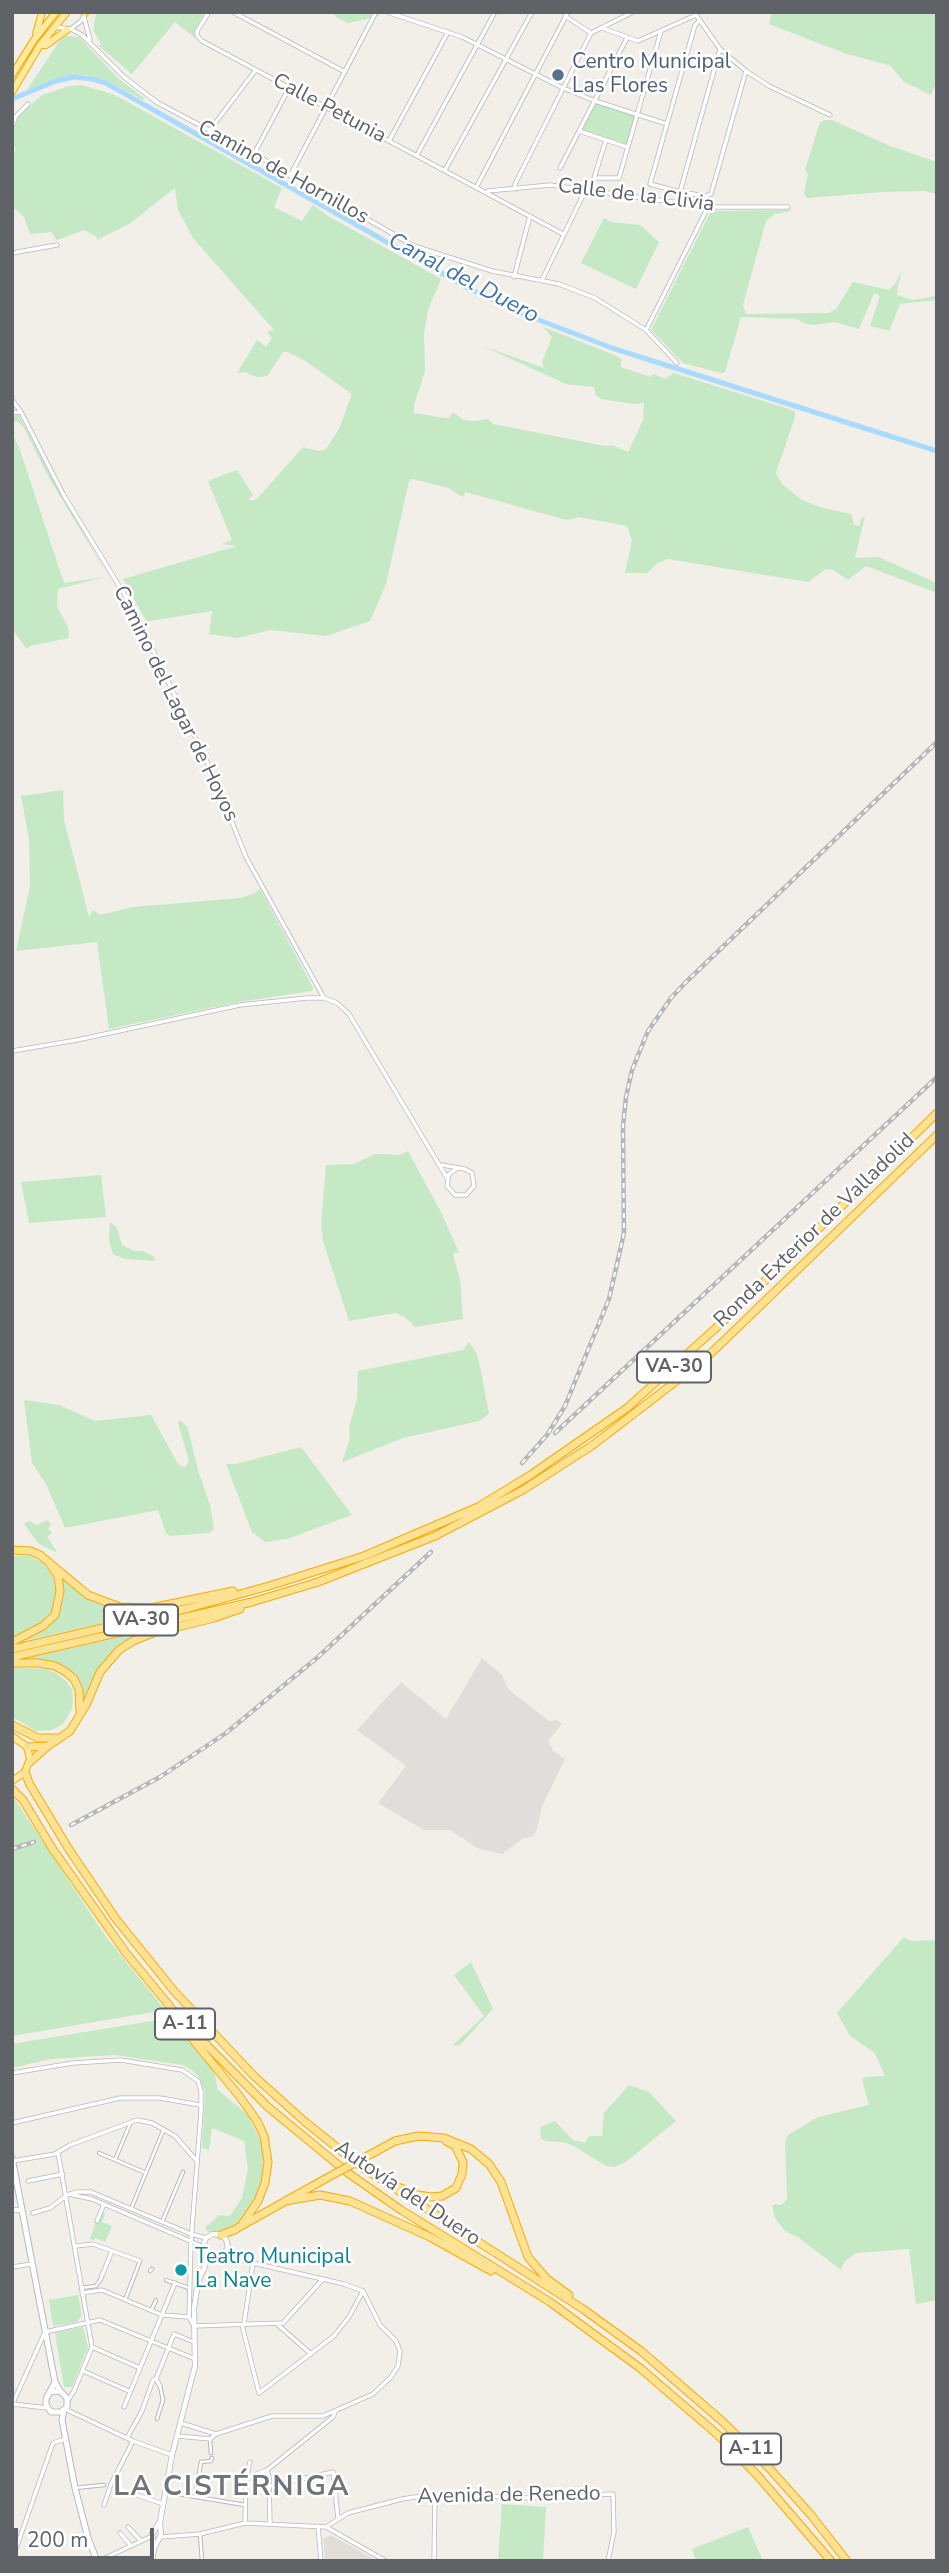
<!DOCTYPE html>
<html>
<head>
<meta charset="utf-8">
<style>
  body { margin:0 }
  #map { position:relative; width:949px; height:2573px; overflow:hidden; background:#f1efe8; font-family:"Nunito Sans",sans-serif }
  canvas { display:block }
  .frame { position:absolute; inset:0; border:14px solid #5f6368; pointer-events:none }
  .scale { position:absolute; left:14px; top:2528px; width:140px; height:32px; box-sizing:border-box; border:4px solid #5f6368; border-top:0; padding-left:9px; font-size:21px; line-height:24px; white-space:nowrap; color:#5f6368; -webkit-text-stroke:5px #fff; paint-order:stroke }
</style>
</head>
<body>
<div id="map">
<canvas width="949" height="2573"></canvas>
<div class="frame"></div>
<div class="scale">200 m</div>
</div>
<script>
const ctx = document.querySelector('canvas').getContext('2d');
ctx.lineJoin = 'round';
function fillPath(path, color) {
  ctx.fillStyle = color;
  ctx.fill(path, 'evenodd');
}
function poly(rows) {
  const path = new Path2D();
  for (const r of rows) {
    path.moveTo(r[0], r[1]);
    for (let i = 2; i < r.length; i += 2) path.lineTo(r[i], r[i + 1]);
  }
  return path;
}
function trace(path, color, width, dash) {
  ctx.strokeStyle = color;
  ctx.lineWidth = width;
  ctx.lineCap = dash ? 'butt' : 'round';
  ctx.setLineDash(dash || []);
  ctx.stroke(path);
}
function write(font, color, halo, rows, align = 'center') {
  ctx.font = font + ' "Nunito Sans",sans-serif';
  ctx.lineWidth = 5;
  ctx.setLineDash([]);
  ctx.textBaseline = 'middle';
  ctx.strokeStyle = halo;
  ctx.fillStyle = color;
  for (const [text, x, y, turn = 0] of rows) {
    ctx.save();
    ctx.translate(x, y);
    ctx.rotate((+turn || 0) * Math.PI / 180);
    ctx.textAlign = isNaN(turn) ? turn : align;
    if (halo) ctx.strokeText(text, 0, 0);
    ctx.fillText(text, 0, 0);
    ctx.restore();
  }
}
const industrial = poly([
  [482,1658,502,1675,508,1689,549,1721,557,1720,562,1724,548,1741,553,1751,565,1759,542,1806,537,1829,533,1836,522,1839,502,1854,479,1849,450,1830,424,1830,378,1803,406,1766,357,1730,401,1682,446,1719]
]);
const education = poly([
  [331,2535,377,2561,325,2561,323,2539]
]);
const green = poly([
  [97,12,205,12,194,32,195,38,175,22,132,74,99,46,101,43,94,32,94,23],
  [333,12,384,12,376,17,348,23,337,18],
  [772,12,929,12,937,15,937,80,931,95,903,81,891,66,847,54,769,24],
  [66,36,79,37,119,79,144,98,143,100,108,81,85,75,68,76,33,90,27,90,59,42],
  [82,85,115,95,282,188,274,207,302,221,313,205,328,216,441,279,428,310,424,334,425,371,414,405,414,413,444,418,449,418,453,412,463,420,474,421,488,419,493,424,605,446,612,445,628,452,643,420,644,403,634,404,601,399,596,395,594,387,566,384,483,346,544,368,542,362,552,337,543,327,612,354,622,359,620,367,651,377,653,374,665,379,674,373,795,411,795,417,776,473,782,484,802,500,823,508,851,514,854,525,859,526,862,518,865,516,855,558,878,557,937,583,937,593,866,566,848,580,833,570,826,569,808,582,668,559,658,563,647,573,625,573,632,540,627,526,579,517,567,520,465,492,464,497,459,495,449,488,413,479,409,481,386,584,370,621,326,636,270,630,237,638,209,634,212,611,149,621,148,624,123,579,237,546,222,544,232,540,208,481,237,470,253,495,249,499,252,501,257,499,303,447,319,451,326,449,339,429,352,394,304,360,287,352,283,352,267,376,257,377,244,372,237,373,257,340,266,347,272,338,267,332,274,330,193,238,178,210,175,188,129,224,97,240,97,237,84,230,57,240,51,232,30,234,24,217,12,206,12,158,16,148,12,146,12,133,19,116,42,95,69,86],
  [595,101,637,115,627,147,579,131],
  [826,120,832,120,890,146,937,162,937,194,925,191,882,192,807,198,804,194,808,174,805,170,820,122],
  [787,210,792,211,775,214,766,221,743,305,746,314,828,313,836,309,853,282,889,290,895,284,902,270,897,289,897,295,913,300,935,296,937,300,900,304,889,331,870,326,880,296,874,293,859,329,834,322,814,325,806,324,797,319,741,317,725,372,721,373,683,363,651,330,711,211],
  [604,218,611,222,640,225,659,242,636,289,581,263],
  [19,415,45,465,108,576,48,476,23,426,16,421,12,424,12,416],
  [12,433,20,450,64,583,104,577,58,589,57,607,68,627,69,638,30,646,27,649,12,629],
  [63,790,64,820,89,917,93,910,100,915,133,907,241,898,255,893,260,889,308,978,313,988,312,991,239,1002,109,1029,97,942,16,951,30,886,29,839,21,796],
  [408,1151,442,1214,459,1253,454,1252,453,1256,460,1279,463,1319,415,1327,405,1317,395,1313,349,1321,323,1241,321,1226,326,1165,354,1164,375,1154,400,1155],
  [101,1175,106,1217,29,1223,21,1182],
  [110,1222,117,1228,122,1245,134,1251,143,1251,153,1256,155,1261,125,1259,113,1254,109,1240],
  [469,1342,477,1354,480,1366,489,1414,479,1421,403,1438,342,1462,350,1439,349,1427,357,1399,358,1371,463,1350],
  [24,1400,59,1405,95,1421,151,1415,178,1464,185,1468,189,1461,178,1423,180,1420,187,1427,190,1437,198,1470,210,1505,214,1529,209,1533,170,1536,166,1533,158,1510,65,1528,46,1484,32,1463],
  [301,1447,352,1515,287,1539,265,1542,252,1532,226,1464,236,1464],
  [47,1520,51,1525,48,1528,52,1533,47,1537,56,1550,55,1552,38,1543,24,1524,29,1521,37,1525],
  [12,1556,28,1556,42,1562,55,1579,58,1590,54,1608,49,1616,33,1629,12,1639],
  [58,1574,81,1593,101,1605,115,1609,143,1611,166,1609,18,1642,59,1612,63,1593],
  [147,1631,148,1633,115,1649,101,1664,86,1702,78,1680,64,1666,45,1660,20,1660],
  [12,1667,44,1669,54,1672,66,1681,72,1690,73,1699,72,1709,63,1724,52,1730,36,1731,12,1717],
  [12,1795,106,1937,165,2010,12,2036],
  [904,1937,911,1941,937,1940,937,2300,916,2304,909,2249,856,2253,844,2262,841,2270,798,2237,785,2231,775,2218,772,2206,775,2204,781,2205,787,2199,785,2142,788,2135,818,2117,869,2105,862,2080,864,2077,885,2076,875,2053,850,2036,837,2013],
  [471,1962,493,2009,459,2046,453,2045,484,2016,454,1975],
  [170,2018,214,2070,218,2090,248,2115,263,2146,263,2180,255,2203,240,2222,221,2232,208,2232,205,2228,219,2215,230,2216,242,2198,248,2168,244,2141,212,2128,209,2150,202,2148,205,2092,199,2077,193,2071,183,2065,115,2055,50,2059,12,2068,12,2044],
  [629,2085,649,2092,676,2121,627,2161,615,2167,606,2166,572,2145,563,2142,545,2141,541,2138,540,2127,555,2121,573,2140,585,2143,589,2136,602,2136,604,2113],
  [99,2212,105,2214,102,2222,112,2226,105,2242,95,2238,94,2240,90,2239],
  [78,2295,82,2315,77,2322,53,2326,49,2300],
  [83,2327,88,2347,72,2387,64,2387,55,2333],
  [502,2504,546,2507,543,2561,498,2561],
  [748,2527,763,2561,696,2561,692,2549]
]);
const canal = poly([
  [12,99,56,81,74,77,92,79,106,83,468,288,526,315,612,348,937,451]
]);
const pedestrian = poly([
  [99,2153,146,2173],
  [115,2160,130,2124],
  [131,2209,163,2131],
  [162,2222,183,2172],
  [150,2271,152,2269],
  [166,2280,189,2288],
  [81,2288,96,2286,101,2279],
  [125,2300,140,2261],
  [151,2311,156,2300],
  [157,2419,163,2400,160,2386],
  [210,2439,211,2453],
  [75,2488,104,2485],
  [166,2492,245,2505],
  [195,2497,201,2462,211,2461,212,2458],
  [200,2534,202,2561]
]);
const minor = poly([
  [209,12,197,31,197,35,202,41,563,234],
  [233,12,345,72],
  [387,12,462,37,563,88,595,101,667,124],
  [694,12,720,49,746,71,769,86,830,115],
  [565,16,591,33],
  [84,17,90,40],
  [699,21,695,25,650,184,680,192,706,196,711,194,746,71],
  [54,27,71,29,81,21,85,14],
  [602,28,638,41,696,15],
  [71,29,82,35,124,77,158,103,254,154,414,246,492,271,559,284,595,298,646,330,677,363],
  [12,126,16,116,28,104],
  [209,131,255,71],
  [579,131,627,147],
  [606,140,594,178,619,178,661,31],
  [389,141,448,32],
  [254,154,289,88],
  [417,155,495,12],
  [560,168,627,38],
  [445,170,532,12],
  [290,176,376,12],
  [477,186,568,12],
  [515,189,515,184,591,33,633,12],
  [488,191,550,185,708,207,788,207],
  [680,192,720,49],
  [12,253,57,245],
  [514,277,530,216],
  [542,280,586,189],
  [646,330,708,207],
  [12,400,21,412,63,494,132,607,211,770,246,857,324,998],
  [12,413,21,412],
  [12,1051,77,1040,240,1005,307,998,324,998,337,1003,349,1014,447,1178],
  [442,1165,465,1169,472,1173,474,1186,466,1195,455,1195,447,1186,449,1174,456,1169],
  [12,2073,73,2063,121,2060,182,2070,198,2081,201,2091,201,2112,191,2242,189,2317,194,2326,283,2323,323,2279],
  [12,2123,120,2098,160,2098,200,2105],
  [58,2153,92,2347,74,2391,68,2400],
  [13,2161,55,2154,70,2145,137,2120,152,2123,175,2136,196,2160],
  [28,2181,63,2174],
  [73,2195,92,2199,204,2247],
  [33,2213,50,2208,67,2195,77,2192,91,2192,191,2234,206,2238],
  [97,2221,104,2204],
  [76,2246,93,2244,140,2261],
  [223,2256,344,2284,363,2291],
  [12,2267,32,2264],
  [101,2278,112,2251],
  [82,2293,102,2290,162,2315,189,2317],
  [244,2324,253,2263],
  [242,2325,259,2393,334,2336,349,2317,363,2291],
  [278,2325,311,2354],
  [92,2347,140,2368],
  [83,2371,129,2391],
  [160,2386,156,2379,174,2334,194,2342],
  [12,2404,47,2408],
  [12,2405,45,2332,100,2320,195,2359],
  [124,2407,175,2283],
  [65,2409,133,2441,172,2455],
  [216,2434,272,2416,323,2416,373,2394,391,2377,398,2366,400,2351,396,2341,380,2325,363,2291],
  [177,2436,210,2439,216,2434,181,2423],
  [127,2438,142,2411,153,2380,156,2379],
  [250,2462,246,2478,267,2470,333,2417,335,2412],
  [267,2470,269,2478,270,2523],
  [270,2486,333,2472,338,2518],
  [134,2491,137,2495,163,2504],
  [104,2505,111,2484,133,2441],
  [245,2523,246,2478],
  [318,2526,321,2561],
  [128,2527,141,2541],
  [326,2527,348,2513,402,2499,435,2494,527,2498,613,2494,614,2532,608,2561],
  [120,2533,131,2546],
  [161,2537,200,2534,245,2523,326,2527,386,2561],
  [12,2560,53,2443,65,2439],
  [93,2561,101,2560,152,2536],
  [434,2561,435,2494]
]);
const tertiary = poly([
  [12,2210,22,2210],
  [154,2548,161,2535,160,2522,172,2455,195,2366,194,2308,198,2282,205,2266,207,2253,204,2244,206,2238,213,2234,221,2235,226,2239,228,2247,224,2254,215,2257,207,2253],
  [152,2561,154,2548,152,2534,159,2523]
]);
const secondary = poly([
  [12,2158,55,2382,60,2391],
  [51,2392,60,2391,67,2398,67,2407,61,2412,51,2412,46,2405,46,2399,55,2382],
  [64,2410,62,2420,75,2488,88,2538,97,2561]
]);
const trunk = poly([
  [85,13,85,12],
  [36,34,42,12],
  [40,45,46,45,67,30],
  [12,75,34,40,56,12],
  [12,92,40,45,67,12],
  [12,1736,27,1747,30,1759,25,1772,12,1781]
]);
const motorway = poly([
  [12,1550,30,1551,40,1555,88,1595,120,1607,151,1608,233,1591],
  [12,1642,43,1626,55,1615,60,1591,58,1576,51,1566],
  [12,1649,189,1608,269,1586,364,1556,478,1507,532,1474,627,1408,727,1318,937,1113],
  [12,1657,252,1602,318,1582,435,1536,523,1490,593,1445,705,1359,937,1135],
  [12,1663,39,1663,55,1666,66,1672,74,1679,79,1690,80,1711],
  [12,1725,38,1738,56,1738],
  [27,1747,47,1746],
  [29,1763,48,1746,70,1731,86,1705,100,1672,119,1650,133,1641,153,1633,214,1618,240,1609],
  [25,1772,29,1783,68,1848,116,1919,174,1991,254,2076,304,2121,360,2166,583,2309,641,2351,723,2422,770,2469,811,2515,847,2561],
  [12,1789,23,1800,52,1848,126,1953,177,2015,268,2107,348,2173,401,2210,550,2302,640,2368,718,2435,758,2476,831,2561],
  [181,2025,240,2097,257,2121,264,2136,268,2162,265,2183,258,2201,241,2226],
  [373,2153,395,2141,418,2136,444,2138,471,2149,489,2164,501,2182,528,2257,547,2279,569,2295],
  [398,2187,418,2195,431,2197,442,2196,456,2188,462,2174,463,2162,455,2146,446,2141],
  [285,2201,320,2195,350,2201,430,2237,491,2271],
  [221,2235,234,2230,325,2179]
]);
const rail = poly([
  [555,1433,937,1077],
  [522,1463,547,1435,565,1406,609,1299,624,1233,623,1126,626,1097,632,1070,648,1031,671,998,686,982,937,742],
  [71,1825,160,1777,226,1733,318,1657,431,1552],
  [12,1849,34,1842]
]);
const motorwayBridge = poly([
  [325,2179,373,2153]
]);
const markers = [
  [558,75,7,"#5c6f8a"],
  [181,2270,7,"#0f9aa8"]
];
const shields = [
  [674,1367,74],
  [141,1620,74],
  [185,2024,60],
  [751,2449,60]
];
const shieldNames = [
  ["VA-30",674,1367],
  ["VA-30",141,1620],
  ["A-11",185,2024],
  ["A-11",751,2449]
];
const serviceNames = [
  ["Centro Municipal",572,63],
  ["Las Flores",572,87]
];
const streetNames = [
  ["Calle Petunia",329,109,28],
  ["Camino de Hornillos",283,173,29],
  ["Calle de la Clivia",636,196,7],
  ["Camino del Lagar de Hoyos",175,704,64],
  ["Ronda Exterior de Valladolid",815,1231,-44],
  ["Autovía del Duero",407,2194,34],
  ["Avenida de Renedo",509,2496,-1]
];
const cultureNames = [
  ["Teatro Municipal",195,2258],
  ["La Nave",195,2282]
];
const waterNames = [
  ["Canal del Duero",463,279,28]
];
const districtNames = [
  ["LA CISTÉRNIGA",232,2488]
];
fillPath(industrial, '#e0deda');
fillPath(education, '#e1ded6');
fillPath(green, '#c5e8c5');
trace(canal, '#aadaff', 5);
trace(pedestrian, '#b5b8bc', 4.5);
trace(minor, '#b5b8bc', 5);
trace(tertiary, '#b5b8bc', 6);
trace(secondary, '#b6babf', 7);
trace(trunk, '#f9ab00', 8);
trace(motorway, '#f9ab00', 9);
trace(pedestrian, '#fff', 2.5);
trace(minor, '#fff', 3.5);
trace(tertiary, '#fff', 4.5);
trace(secondary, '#fff', 5);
trace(trunk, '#feeaa1', 6);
trace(motorway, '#fde293', 7);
trace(rail, '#b6b7b8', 4.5);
trace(rail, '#fff', 2, [5]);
trace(motorwayBridge, '#f9ab00', 9, []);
trace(motorwayBridge, '#fde293', 7);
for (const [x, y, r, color] of markers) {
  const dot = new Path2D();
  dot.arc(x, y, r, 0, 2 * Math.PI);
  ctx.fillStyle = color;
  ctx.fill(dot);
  trace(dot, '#fff', 2.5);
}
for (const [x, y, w] of shields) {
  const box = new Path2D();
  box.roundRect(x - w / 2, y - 15.5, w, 31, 5);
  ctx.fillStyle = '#fff';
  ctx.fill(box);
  trace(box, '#5f6368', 2);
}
write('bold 19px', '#5f6368', null, shieldNames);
write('21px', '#4e5e75', '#fff', serviceNames, 'left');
write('21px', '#5f6368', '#fff', streetNames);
write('21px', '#0d838f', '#fff', cultureNames, 'left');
write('italic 23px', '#4174aa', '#fff', waterNames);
ctx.letterSpacing = '2px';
write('bold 28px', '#70757a', '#fff', districtNames);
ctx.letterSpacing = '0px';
</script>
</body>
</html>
